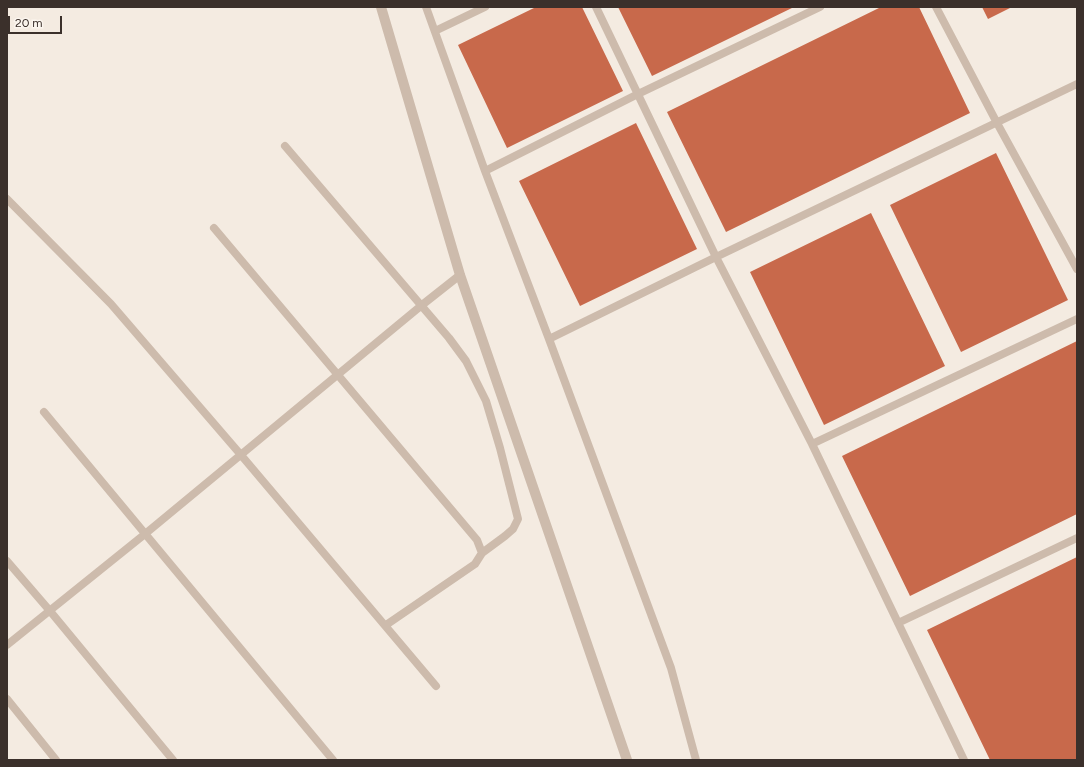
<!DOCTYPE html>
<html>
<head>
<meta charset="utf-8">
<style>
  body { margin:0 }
  #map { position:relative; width:1084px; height:767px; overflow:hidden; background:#f4ebe1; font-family:Figtree,sans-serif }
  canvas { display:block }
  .frame { position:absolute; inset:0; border:8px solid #3b302b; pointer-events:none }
  .scale { position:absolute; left:8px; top:16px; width:54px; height:18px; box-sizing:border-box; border:2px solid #3b302b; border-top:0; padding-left:5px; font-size:12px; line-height:14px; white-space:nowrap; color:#3b302b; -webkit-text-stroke:3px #fbf5ee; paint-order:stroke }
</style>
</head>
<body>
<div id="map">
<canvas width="1084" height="767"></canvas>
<div class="frame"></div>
<div class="scale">20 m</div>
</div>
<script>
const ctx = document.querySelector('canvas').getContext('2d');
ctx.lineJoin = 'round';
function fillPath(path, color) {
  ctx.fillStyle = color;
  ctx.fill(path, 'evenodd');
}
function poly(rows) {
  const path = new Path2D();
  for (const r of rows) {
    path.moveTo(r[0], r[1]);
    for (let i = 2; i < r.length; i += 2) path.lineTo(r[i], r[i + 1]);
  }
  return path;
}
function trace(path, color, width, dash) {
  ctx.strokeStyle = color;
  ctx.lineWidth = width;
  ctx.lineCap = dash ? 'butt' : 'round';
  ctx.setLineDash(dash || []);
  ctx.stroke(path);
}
const building = poly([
  [536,7,582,7,623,91,507,148,458,45],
  [618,7,794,7,652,76],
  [881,7,919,7,970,113,726,232,667,112],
  [982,7,1012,7,988,19],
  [636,123,697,249,580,306,519,181],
  [996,153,1068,300,961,352,890,205],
  [871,213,945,366,824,425,750,272],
  [1077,341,1077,514,910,596,842,456],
  [1077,557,1077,760,990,760,927,630]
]);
const lane = poly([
  [426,7,485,171,549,339,716,257,1077,84],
  [596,7,716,257,812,444,964,760],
  [936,7,997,123,1077,269],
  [435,31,485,7],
  [285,146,449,338,466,361,486,401,500,448,518,519,513,529,505,536,482,553],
  [485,171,638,94,820,7],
  [7,199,111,304,241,455,436,686],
  [214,228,477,540,482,553,475,564,386,625],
  [549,339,671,668,696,760],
  [44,412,333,760],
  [812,444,1077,319],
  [7,561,50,611,173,760],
  [898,623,1077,538],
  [7,645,145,534,422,305,460,275],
  [7,699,56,760]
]);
const street = poly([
  [381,7,460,275,627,760]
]);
fillPath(building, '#c8694b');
trace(lane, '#cdbbac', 8);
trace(street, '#cdbbac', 10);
</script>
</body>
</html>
